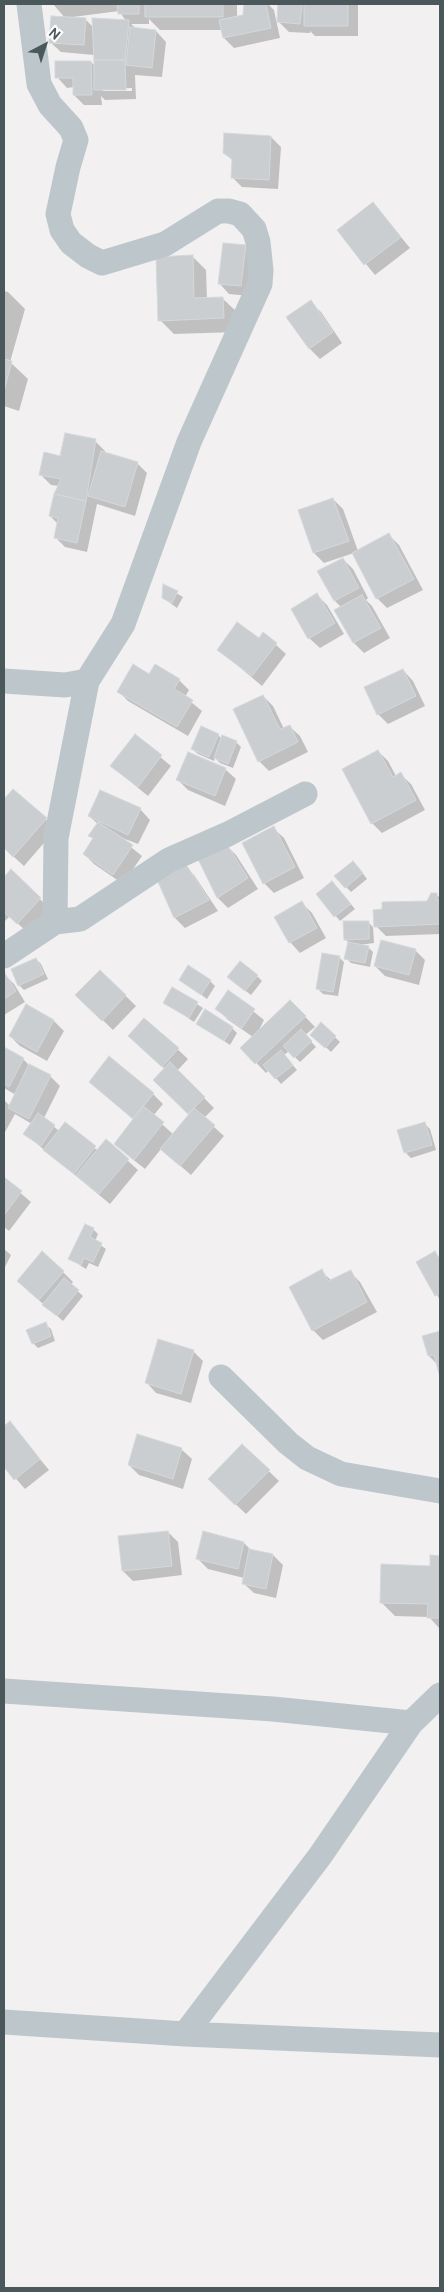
<!DOCTYPE html>
<html>
<head>
<meta charset="utf-8">
<style>
  body { margin:0 }
  #map { position:relative; width:444px; height:2292px; overflow:hidden; background:#f2f0f0; font-family:Cabin,sans-serif }
  canvas { display:block }
  .frame { position:absolute; inset:0; border:5px solid #4a575b; pointer-events:none }
  .north { position:absolute; left:20px; top:20px; width:50px; height:50px; -webkit-text-stroke:4px #fff; paint-order:stroke; rotate:40deg; font-size:14px; font-weight:700; line-height:20px; text-align:center; color:#4a575b }
  .north::after { content:''; display:block; margin:auto; width:18px; height:22px; background:#4a575b; clip-path:polygon(50% 0,100% 100%,50% 72%,0 100%) }
</style>
</head>
<body>
<div id="map">
<canvas width="444" height="2292"></canvas>
<div class="frame"></div>
<div class="north">N</div>
</div>
<script>
const ctx = document.querySelector('canvas').getContext('2d');
ctx.lineJoin = 'round';
function fillPath(path, color) {
  ctx.fillStyle = color;
  ctx.fill(path, 'evenodd');
}
function poly(rows) {
  const path = new Path2D();
  for (const r of rows) {
    path.moveTo(r[0], r[1]);
    for (let i = 2; i < r.length; i += 2) path.lineTo(r[i], r[i + 1]);
  }
  return path;
}
function trace(path, color, width, dash) {
  ctx.strokeStyle = color;
  ctx.lineWidth = width;
  ctx.lineCap = dash ? 'butt' : 'round';
  ctx.setLineDash(dash || []);
  ctx.stroke(path);
}
const shadow = poly([
  [53,4,237,4,237,18,244,16,245,4,268,4,274,10,280,38,234,48,224,38,222,30,160,30,149,19,149,24,131,24,137,29,156,31,166,42,162,77,135,75,136,99,105,100,101,96,102,105,84,105,74,95,74,87,67,88,57,77,91,62,95,66,94,55,61,52,50,42,65,18],
  [119,11,126,21,94,28,85,19,65,18],
  [132,88,132,91,103,91,103,89],
  [279,4,358,4,358,36,315,36,310,31,310,33,289,32,279,22],
  [271,137,281,147,278,189,242,187,232,177,233,161,225,153],
  [373,203,410,248,375,275,338,230],
  [245,247,256,257,250,296,229,294,219,283],
  [192,256,206,270,207,299,222,298,237,312,237,332,174,334,160,320],
  [4,291,8,292,25,309,10,362,28,379,19,411,4,406],
  [310,302,321,312,342,343,320,359,310,349,288,317],
  [95,441,105,451,105,454,137,463,147,473,135,516,97,504,87,552,65,547,55,537,58,524,50,516,59,486,51,485,40,474,61,457],
  [333,499,343,509,358,551,389,535,399,545,423,590,387,608,377,598,354,553,324,563,314,553,299,511],
  [343,559,353,569,368,598,366,600,372,606,390,638,364,653,354,643,336,611,342,608,335,601,319,572],
  [164,586,183,597,177,608,163,598],
  [317,595,327,605,344,634,320,648,309,638],
  [264,634,286,654,262,686,218,649,259,640],
  [403,670,413,681,425,706,388,724,378,714],
  [150,676,179,680,189,690,185,697,202,711,188,736,128,701,118,691],
  [263,696,273,706,284,729,289,726,300,736,308,752,269,771,259,761],
  [218,735,222,739,236,742,241,747,233,768,220,763,215,758,214,761,198,754,192,749],
  [135,736,171,766,148,796,111,766],
  [378,751,388,761,396,776,400,774,411,784,425,810,382,833,372,823],
  [225,769,236,779,225,806,188,790,178,780],
  [13,790,56,829,24,866,4,848,4,801],
  [140,809,150,820,138,844,117,836,142,856,123,884,94,864,84,854,94,839,90,836,98,824,89,816],
  [273,828,284,838,304,878,274,893,264,883],
  [226,845,236,855,258,889,228,908,218,898],
  [184,865,194,875,218,911,185,928,175,918,157,875],
  [358,867,367,879,351,892,346,887],
  [11,871,50,909,28,933,10,916,4,922,4,906,6,904,4,902,4,878],
  [337,887,355,909,340,921,317,894],
  [436,894,440,898,440,934,386,936,376,926,428,902],
  [302,903,312,913,326,938,300,953,290,942,276,917],
  [368,922,373,927,374,943,359,945,368,947,373,952,370,967,351,963,346,958,349,943,345,939],
  [415,950,425,960,419,985,385,976,375,966],
  [339,957,344,962,338,996,323,994,318,989],
  [36,959,41,964,48,979,24,990,19,985],
  [100,971,136,1006,113,1030,77,995],
  [4,974,14,984,25,1002,4,1015],
  [257,976,262,981,251,995,234,982],
  [180,979,210,981,215,986,207,999],
  [172,988,203,1008,194,1022,164,1002],
  [229,992,264,1020,257,1034,290,1001,315,1027,305,1035,316,1047,300,1062,289,1051,284,1055,297,1070,281,1084,269,1070,266,1073,242,1048,253,1037,227,1019,217,1008],
  [27,1006,54,1021,64,1031,47,1061,20,1046,10,1036],
  [145,1019,188,1059,177,1071,214,1108,204,1118,224,1136,191,1175,161,1149,145,1169,126,1154,116,1144,134,1120,90,1082,153,1094,163,1104,153,1116,174,1135,190,1115,155,1080,165,1069,129,1036],
  [197,1023,232,1028,237,1033,230,1045],
  [321,1024,340,1042,331,1052,312,1034],
  [4,1049,23,1059,30,1066,50,1076,60,1086,44,1118,59,1131,98,1150,106,1141,138,1170,110,1204,25,1134,32,1124,15,1114,4,1134,4,1100,10,1106,16,1095,4,1088],
  [425,1124,430,1129,436,1150,411,1158,406,1153,399,1131],
  [4,1179,31,1202,9,1231,4,1227],
  [93,1229,98,1234,95,1241,106,1249,98,1267,89,1263,86,1269,70,1259],
  [4,1249,11,1255,4,1269],
  [435,1253,440,1258,440,1300,418,1262],
  [321,1271,332,1281,350,1272,360,1282,377,1312,323,1340,313,1330],
  [63,1272,73,1282,71,1285,83,1296,63,1321,28,1291],
  [45,1324,51,1329,55,1341,38,1348,33,1343],
  [440,1332,440,1372,438,1365,429,1356,424,1337],
  [193,1351,203,1361,191,1403,156,1393,146,1382],
  [10,1423,49,1470,25,1489,4,1465,4,1428],
  [242,1445,279,1481,246,1514,209,1479],
  [181,1449,192,1459,183,1489,139,1475,129,1465],
  [168,1532,178,1542,182,1575,133,1581,123,1571],
  [244,1543,252,1551,273,1555,283,1565,276,1598,254,1593,243,1583,244,1578,208,1569,198,1559],
  [431,1557,440,1557,440,1629,429,1617,395,1616,381,1602,431,1567]
]);
const building = poly([
  [117,4,139,4,139,14,118,14,117,4],
  [145,4,223,4,223,17,145,17,145,4],
  [244,4,266,4,271,28,223,38,219,20,243,15,244,4],
  [278,4,302,4,300,24,277,22,278,4],
  [304,4,348,4,348,26,304,26,304,4],
  [51,16,86,18,84,45,49,43,51,16],
  [92,18,129,20,125,60,94,60,92,18],
  [130,27,156,30,152,68,126,65,130,27],
  [94,60,125,60,126,90,94,90,94,60],
  [55,61,91,61,92,95,73,95,73,78,55,78,55,61],
  [224,133,271,136,269,180,231,178,232,159,223,153,224,133],
  [373,202,401,237,364,265,337,230,373,202],
  [223,243,246,245,241,286,218,284,223,243],
  [193,255,194,298,223,297,224,318,158,321,156,257,193,255],
  [311,300,333,332,309,349,286,317,311,300],
  [4,359,12,361,4,391,4,359],
  [65,433,96,439,86,501,54,494,61,479,39,475,44,452,60,456,65,433],
  [101,451,138,462,125,507,88,496,101,451],
  [54,494,86,501,77,543,54,538,58,518,49,516,54,494],
  [333,498,349,541,313,553,298,510,333,498],
  [389,533,414,579,376,599,352,553,389,533],
  [343,558,359,588,334,601,317,571,343,558],
  [163,584,178,591,172,603,162,598,163,584],
  [317,593,335,623,308,639,291,609,317,593],
  [362,595,381,628,353,643,334,610,362,595],
  [237,622,259,638,263,632,277,643,252,676,217,650,237,622],
  [133,664,149,674,155,664,180,679,174,689,193,700,177,727,117,692,133,664],
  [403,669,416,696,377,715,364,687,403,669],
  [263,695,280,729,290,725,298,742,258,762,233,709,263,695],
  [201,726,219,734,209,757,191,749,201,726],
  [135,734,162,755,138,787,110,766,135,734],
  [222,735,237,741,228,764,214,758,222,735],
  [378,750,393,777,401,772,416,800,371,824,342,769,378,750],
  [188,752,226,768,215,796,176,780,188,752],
  [13,789,47,818,13,857,4,848,4,799,13,789],
  [100,790,141,808,128,835,88,816,100,790],
  [98,822,133,845,113,875,83,854,93,838,88,836,98,822],
  [274,826,295,867,263,884,242,843,274,826],
  [226,843,248,878,217,898,197,857,226,843],
  [353,861,363,873,345,888,334,876,353,861],
  [185,863,209,900,174,918,155,875,185,863],
  [11,869,41,898,17,924,4,912,4,877,11,869],
  [332,881,351,904,334,917,316,894,332,881],
  [431,893,437,893,437,901,440,900,440,924,374,927,373,910,382,909,382,902,427,901,431,893],
  [302,901,317,928,289,943,274,917,302,901],
  [343,921,369,921,369,939,344,940,343,921],
  [381,940,416,949,409,975,374,966,381,940],
  [348,942,369,946,365,963,344,959,348,942],
  [322,953,340,956,333,992,316,989,322,953],
  [36,958,44,974,18,986,11,969,36,958],
  [240,961,258,975,245,991,227,977,240,961],
  [188,965,211,980,201,995,179,980,188,965],
  [100,970,126,995,102,1021,75,995,100,970],
  [4,972,16,991,4,999,4,972],
  [172,987,198,1002,189,1018,163,1003,172,987],
  [228,990,255,1009,242,1028,215,1009,228,990],
  [290,1000,306,1016,255,1064,240,1048,290,1000],
  [26,1004,54,1020,37,1052,9,1036,26,1004],
  [205,1009,233,1027,224,1041,196,1024,205,1009],
  [144,1018,179,1048,162,1067,128,1036,144,1018],
  [321,1022,336,1036,325,1048,310,1035,321,1022],
  [301,1029,312,1041,294,1058,283,1046,301,1029],
  [4,1047,24,1058,9,1087,4,1084,4,1047],
  [281,1050,293,1065,275,1079,263,1065,281,1050],
  [109,1056,154,1093,133,1119,89,1082,109,1056],
  [170,1062,205,1097,188,1114,153,1080,170,1062],
  [29,1064,51,1075,29,1119,8,1108,29,1064],
  [143,1106,164,1122,134,1160,114,1144,143,1106],
  [194,1108,215,1125,180,1166,160,1149,194,1108],
  [38,1113,55,1125,41,1146,23,1134,38,1113],
  [65,1122,96,1146,74,1174,43,1150,65,1122],
  [425,1122,432,1145,404,1153,397,1130,425,1122],
  [106,1139,129,1159,99,1194,76,1175,106,1139],
  [4,1177,22,1191,4,1215,4,1177],
  [85,1224,94,1228,90,1237,102,1243,93,1262,84,1258,81,1265,68,1259,85,1224],
  [42,1251,64,1271,39,1300,17,1281,42,1251],
  [435,1251,440,1260,440,1293,435,1296,416,1262,435,1251],
  [322,1269,328,1281,351,1270,367,1302,312,1331,289,1287,322,1269],
  [64,1278,79,1290,57,1316,42,1305,64,1278],
  [46,1322,51,1336,32,1344,26,1330,46,1322],
  [440,1331,440,1377,434,1355,428,1356,422,1336,440,1331],
  [158,1339,194,1350,181,1394,145,1383,158,1339],
  [10,1421,40,1459,14,1480,4,1467,4,1426,10,1421],
  [137,1434,182,1448,173,1479,128,1465,137,1434],
  [242,1444,270,1470,235,1505,208,1479,242,1444],
  [168,1531,172,1566,122,1571,118,1536,168,1531],
  [203,1531,244,1542,238,1569,196,1559,203,1531],
  [249,1549,273,1554,266,1589,242,1584,249,1549],
  [430,1555,440,1556,440,1618,427,1618,428,1604,380,1603,381,1564,430,1566,430,1555]
]);
const minor = poly([
  [29,4,39,84,50,105,71,128,76,140,68,167,58,214,62,230,71,243,88,256,102,263,165,244,218,211,229,211,240,214,254,229,258,242,261,270,260,284,189,442,123,624,87,681,56,838,55,922],
  [4,681,65,685,87,681],
  [4,956,55,922,80,919,169,860,228,834,305,794],
  [221,1377,288,1443,307,1458,341,1474,440,1491],
  [4,1691,273,1709,411,1723],
  [4,2022,185,2034,440,2045],
  [185,2034,320,1856,411,1723,440,1695]
]);
fillPath(shadow, '#0003');
fillPath(building, '#caced1');
trace(building, '#d4d8db', 1);
trace(minor, '#bdc7cb', 25);
</script>
</body>
</html>
